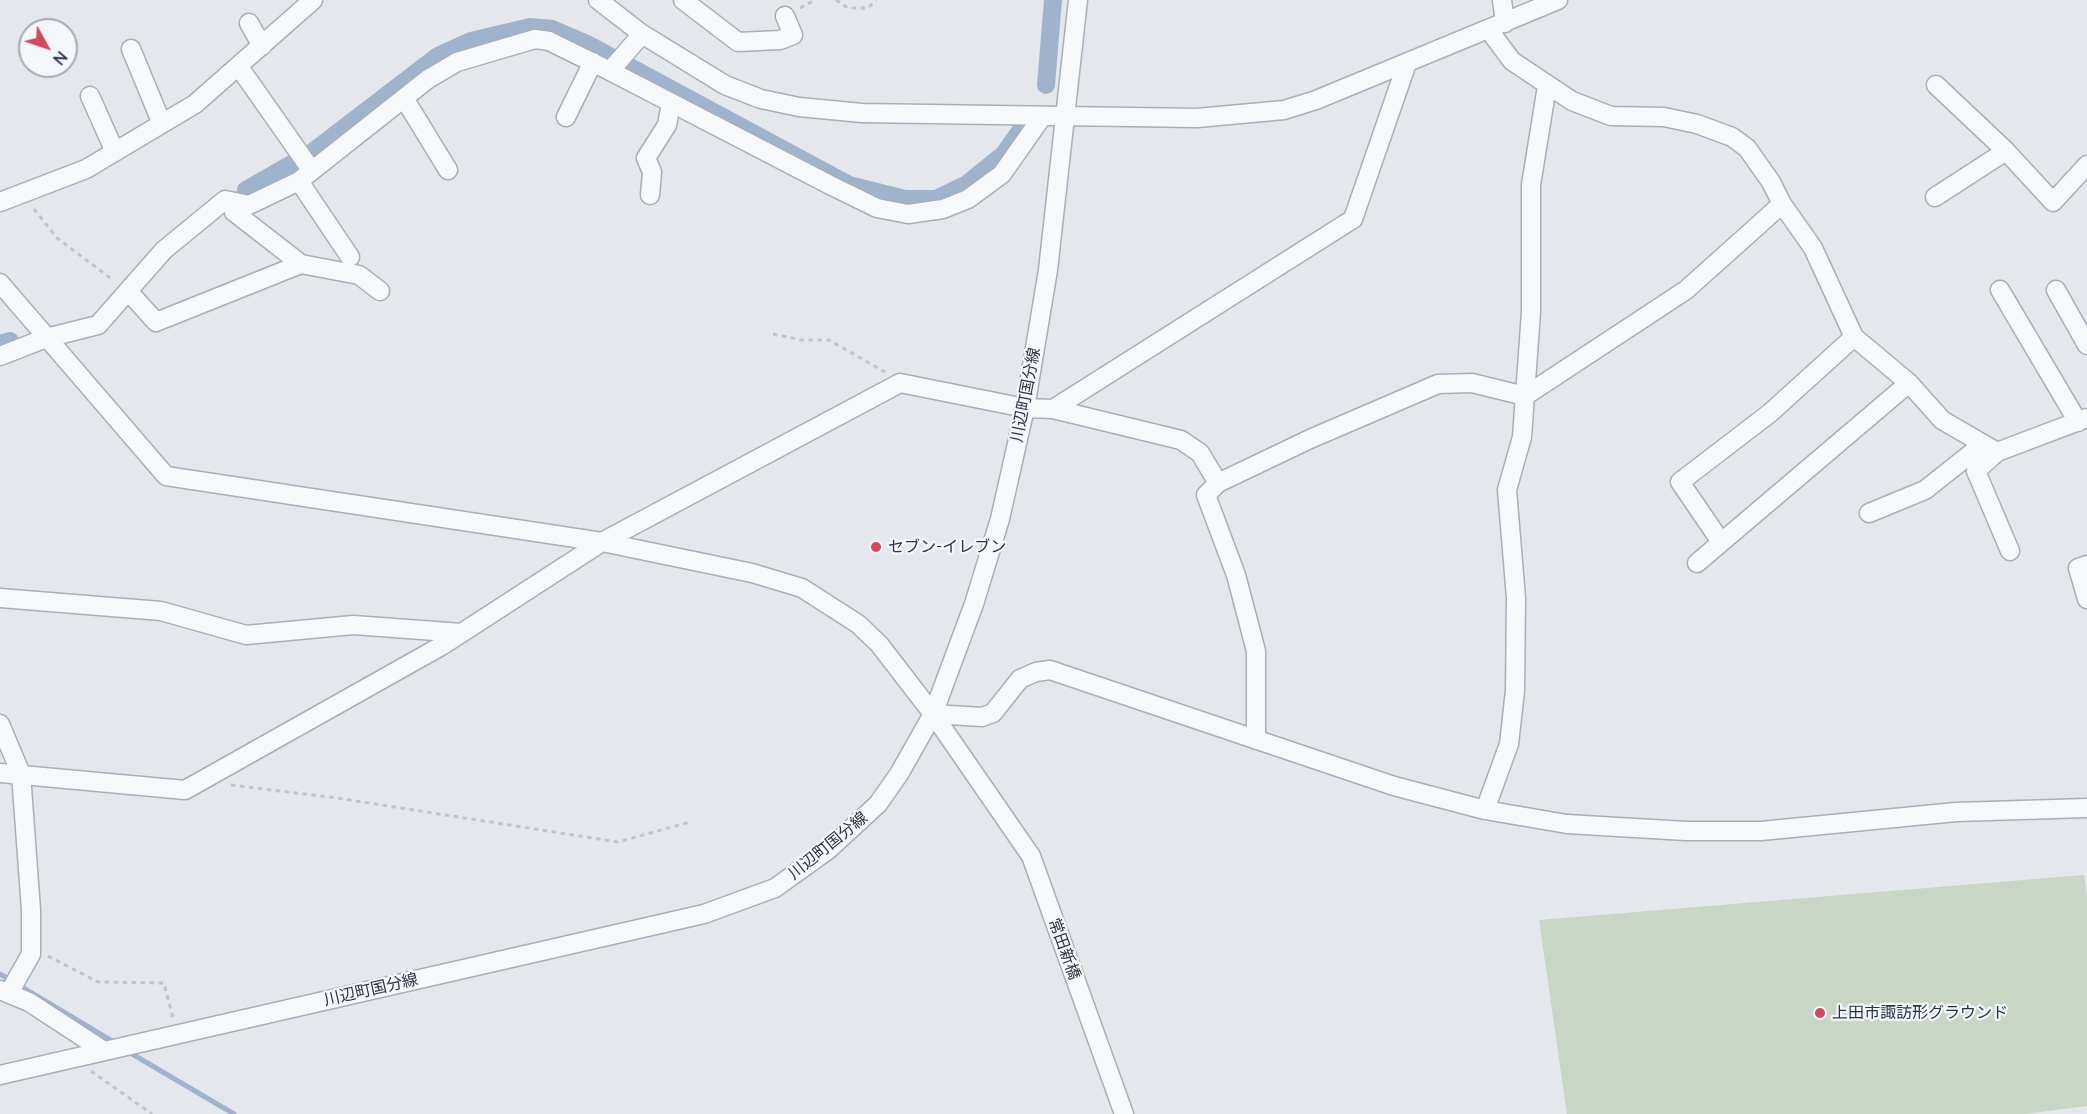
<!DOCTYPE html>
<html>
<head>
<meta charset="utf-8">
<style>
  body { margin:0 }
  #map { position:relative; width:2087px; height:1114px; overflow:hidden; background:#e4e7ec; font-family:Quicksand,sans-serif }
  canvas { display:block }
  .north { position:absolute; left:18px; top:18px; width:60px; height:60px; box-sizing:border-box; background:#f4f6f9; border:2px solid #a4a8b1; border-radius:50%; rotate:130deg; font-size:16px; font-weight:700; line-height:24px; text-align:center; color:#2b3445 }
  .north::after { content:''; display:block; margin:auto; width:21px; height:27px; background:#d1495b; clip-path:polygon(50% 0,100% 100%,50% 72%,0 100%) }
</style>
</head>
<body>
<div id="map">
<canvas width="2087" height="1114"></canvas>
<div class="north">N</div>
</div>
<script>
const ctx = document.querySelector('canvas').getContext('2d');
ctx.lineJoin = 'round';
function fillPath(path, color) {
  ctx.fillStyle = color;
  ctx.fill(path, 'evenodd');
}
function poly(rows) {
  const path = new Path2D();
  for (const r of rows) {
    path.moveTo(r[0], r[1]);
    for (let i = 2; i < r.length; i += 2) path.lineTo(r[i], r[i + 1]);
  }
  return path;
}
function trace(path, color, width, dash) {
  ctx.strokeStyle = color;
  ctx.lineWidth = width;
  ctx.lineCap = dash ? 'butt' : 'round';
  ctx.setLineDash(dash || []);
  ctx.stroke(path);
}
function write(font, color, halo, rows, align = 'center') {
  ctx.font = font + ' Quicksand,"Noto Sans JP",sans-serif';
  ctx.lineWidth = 4.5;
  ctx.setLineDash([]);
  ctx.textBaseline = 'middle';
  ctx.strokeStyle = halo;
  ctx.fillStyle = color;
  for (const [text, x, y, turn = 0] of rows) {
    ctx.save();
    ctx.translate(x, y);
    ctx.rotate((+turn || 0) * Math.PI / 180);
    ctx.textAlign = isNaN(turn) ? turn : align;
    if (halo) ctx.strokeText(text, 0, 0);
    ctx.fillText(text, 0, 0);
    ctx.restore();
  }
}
const green = poly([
  [2084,875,2087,898,2087,1106,2024,1114,1567,1114,1539,920]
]);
const stream = poly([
  [0,974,117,1044],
  [127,1051,234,1114]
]);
const canal = poly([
  [1046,85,1053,0],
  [246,190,314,151,438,56,471,41,530,27,552,29,587,44,849,185,905,199,936,199,967,184,1004,154,1021,130],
  [0,344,10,341]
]);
const path = poly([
  [836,0,848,8,868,8,876,0],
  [800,8,815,0],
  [34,209,57,238,113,280],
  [773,334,802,340,829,340,885,372],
  [231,785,337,798,618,842,690,822],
  [48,956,98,982,164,983,173,1018],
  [91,1071,152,1114]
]);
const minor = poly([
  [598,0,642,34,725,85,761,99,799,107,862,113,1197,118,1284,110,1316,100,1558,0],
  [683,0,738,42,780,40,793,35,785,16],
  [1502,0,1505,23],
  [249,23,262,46],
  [1489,30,1512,61,1572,101,1611,116,1664,117,1697,124,1732,137,1747,148,1771,182,1782,204,1813,248,1854,337,1909,383,1942,420,1997,452,2087,418],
  [131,49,162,124],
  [239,67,312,171],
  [610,71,830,185,877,208,908,214,943,209,968,199,1002,174,1042,117],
  [1936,85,2006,151,2053,202,2087,165],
  [90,96,115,152],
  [404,98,448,170],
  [566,117,593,62],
  [299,181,350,257],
  [650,195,652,172,646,158,667,125,671,103],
  [1935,197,2006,151],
  [0,202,86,169,195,104,313,0],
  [301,264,359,275,380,291],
  [0,283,166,476,602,542,752,573,802,588,858,624,879,644,933,714,1031,856,1124,1114],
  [2000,290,2078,422],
  [2056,290,2087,345],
  [129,292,156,322,301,264,234,212,236,202],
  [0,356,46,338,98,325,164,250,225,200,249,205,299,181,428,79,457,62,535,39,549,41,610,71,642,34],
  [1053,409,1181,440,1200,453,1218,483],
  [1997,452,1976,471,2010,551],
  [1869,513,1925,490,1983,444],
  [1721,542,1680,482,1770,413,1854,337],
  [1697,563,1909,383],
  [2087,565,2078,568,2087,599],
  [0,598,161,611,246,635,353,625,462,633],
  [933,714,982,717,993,713,1020,679,1036,672,1050,670,1394,786,1485,810,1567,824,1686,831,1761,831,1956,812,2087,808],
  [0,724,21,774,31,910,31,954,9,993],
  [1256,740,1256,651,1236,575,1206,495,1218,483,1310,439,1438,384,1472,383,1525,396,1686,290,1782,204],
  [0,773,185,790,443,645,602,542,900,383,1025,408,1053,409,1353,219,1407,63],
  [1485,810,1509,744,1515,691,1516,598,1507,490,1522,437,1531,312,1531,185,1547,86],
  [0,990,29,1002,104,1051],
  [0,1075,704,914,775,888,828,850,878,804,899,774,933,714,974,604,1000,519,1025,408,1048,270,1078,0]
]);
const markers = [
  [876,547,6,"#d1495b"],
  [1820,1013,6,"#d1495b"]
];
const streetNames = [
  ["川辺町国分線",1026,395,-79],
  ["川辺町国分線",828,846,-39],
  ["常田新橋",1064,949,70],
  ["川辺町国分線",371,990,-13]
];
const poiNames = [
  ["セブン-イレブン",888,547],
  ["上田市諏訪形グラウンド",1832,1013]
];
fillPath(green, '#c9d6c5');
trace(stream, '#9fb4cc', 5);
trace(canal, '#9fb4cc', 18);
trace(minor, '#a9aeb7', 21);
trace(path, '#c2c5cb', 3, [4.5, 4.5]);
trace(minor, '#f7f8fa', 18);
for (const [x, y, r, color] of markers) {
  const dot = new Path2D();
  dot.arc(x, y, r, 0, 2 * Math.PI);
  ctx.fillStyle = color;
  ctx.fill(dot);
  trace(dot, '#f4f6f9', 2);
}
write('16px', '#2b3445', '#f4f6f9', streetNames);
write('16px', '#2b3445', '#f4f6f9', poiNames, 'left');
</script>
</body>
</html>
